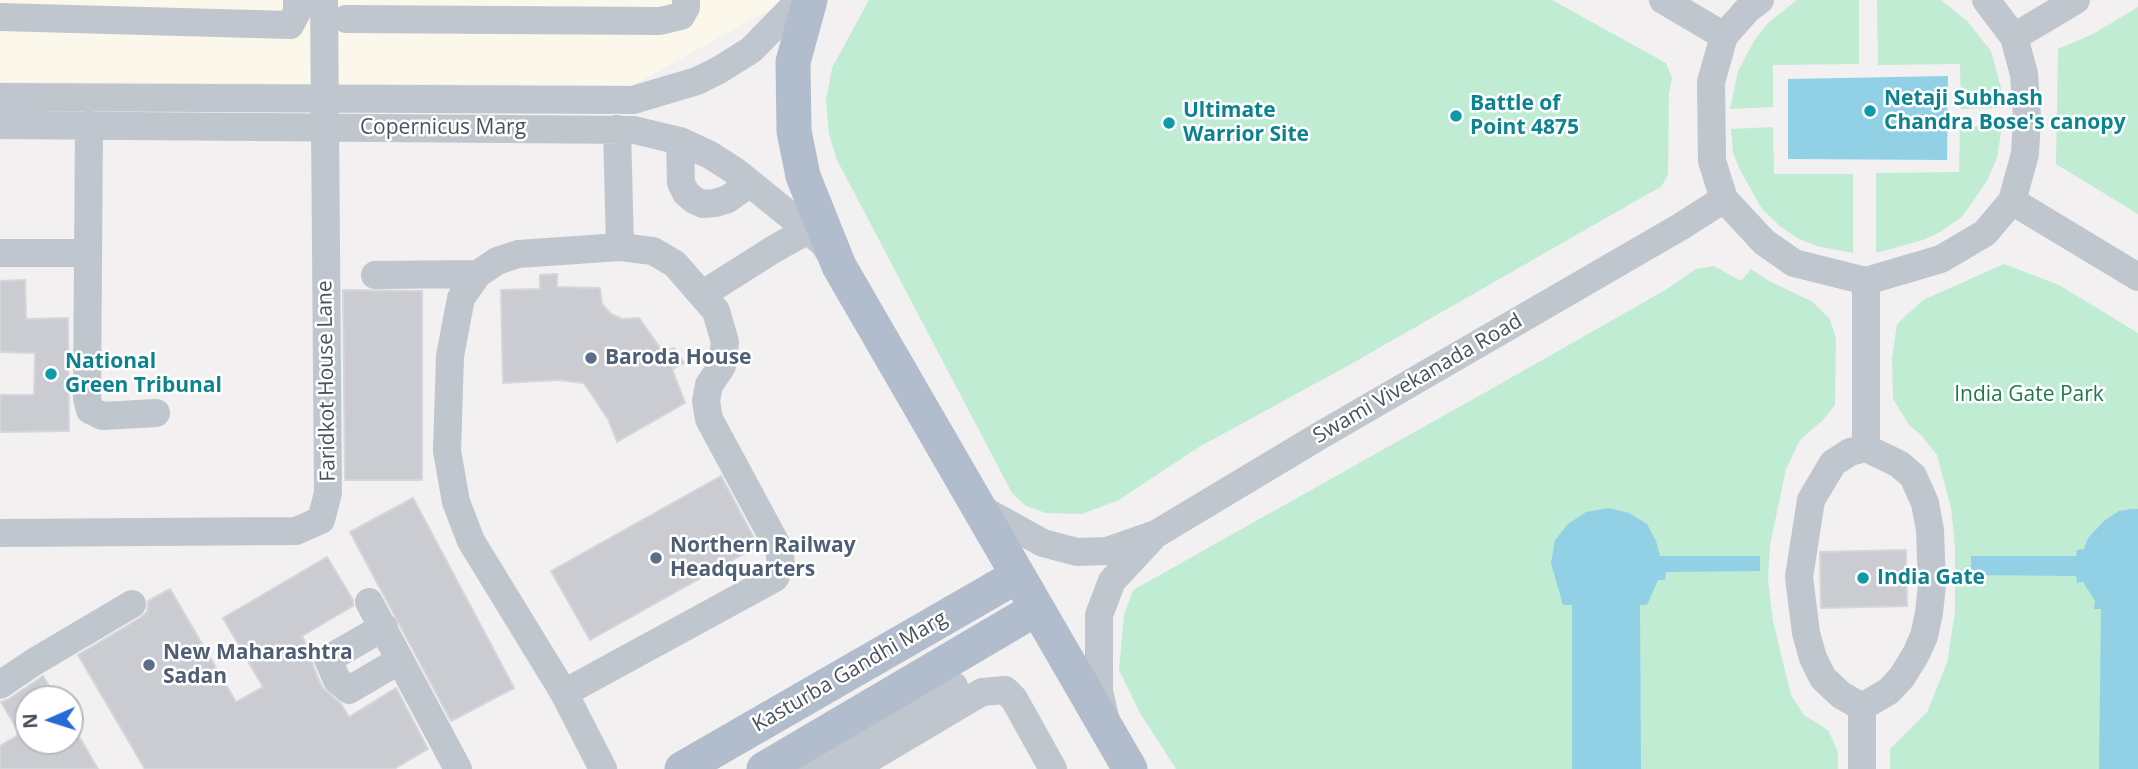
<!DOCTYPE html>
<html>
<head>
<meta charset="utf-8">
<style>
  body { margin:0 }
  #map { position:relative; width:2138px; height:769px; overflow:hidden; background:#f2f0f0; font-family:"Open Sans",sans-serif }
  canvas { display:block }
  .north { position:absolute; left:14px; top:685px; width:70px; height:70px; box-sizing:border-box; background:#fff; border:2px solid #b6babe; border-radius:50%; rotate:267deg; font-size:19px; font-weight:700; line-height:28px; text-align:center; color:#49525c }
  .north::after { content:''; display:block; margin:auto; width:24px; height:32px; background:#266ad5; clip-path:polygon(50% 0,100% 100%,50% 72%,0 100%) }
</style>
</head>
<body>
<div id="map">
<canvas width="2138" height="769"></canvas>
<div class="north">N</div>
</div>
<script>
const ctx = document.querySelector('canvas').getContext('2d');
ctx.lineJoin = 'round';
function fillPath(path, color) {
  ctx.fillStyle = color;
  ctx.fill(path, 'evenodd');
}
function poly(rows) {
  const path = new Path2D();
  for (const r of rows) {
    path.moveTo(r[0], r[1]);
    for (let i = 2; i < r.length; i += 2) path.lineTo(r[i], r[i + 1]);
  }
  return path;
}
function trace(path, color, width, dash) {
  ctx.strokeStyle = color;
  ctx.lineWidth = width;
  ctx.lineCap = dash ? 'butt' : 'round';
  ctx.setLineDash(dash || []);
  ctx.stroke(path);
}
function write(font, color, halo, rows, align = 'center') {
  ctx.font = font + ' "Open Sans",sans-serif';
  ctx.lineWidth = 5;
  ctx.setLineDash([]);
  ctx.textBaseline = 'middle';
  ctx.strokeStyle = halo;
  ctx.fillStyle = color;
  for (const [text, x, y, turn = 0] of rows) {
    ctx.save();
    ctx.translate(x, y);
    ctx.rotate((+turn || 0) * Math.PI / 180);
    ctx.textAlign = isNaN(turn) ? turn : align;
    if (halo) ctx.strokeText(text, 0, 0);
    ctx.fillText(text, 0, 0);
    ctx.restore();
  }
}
const commercial = poly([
  [0,0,787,0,633,85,0,82]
]);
const green = poly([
  [869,0,1552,0,1666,63,1672,78,1669,94,1668,175,1661,187,1648,194,1351,364,1199,447,1119,500,1082,514,1046,513,1026,506,1012,493,837,160,829,134,826,101,832,68],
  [1797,0,1859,0,1859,64,1773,65,1773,107,1730,109,1738,71,1754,41,1769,22],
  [1877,0,1941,0,1968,22,1991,51,2001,88,2003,108,1961,109,1960,64,1878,65],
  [2138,7,2138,214,2056,164,2058,49,2093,34],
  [2002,126,1997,158,1987,181,1962,217,1940,232,1923,240,1876,253,1876,173,1959,172,1960,127],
  [1773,127,1774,174,1853,174,1853,253,1817,246,1799,239,1781,227,1762,209,1740,170,1733,153,1731,129],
  [2004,264,2059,285,2138,333,2138,769,1890,769,1890,749,1927,712,1947,663,1955,612,1955,546,1951,508,1937,455,1921,435,1909,425,1893,399,1892,358,1897,324,1923,300],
  [1714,266,1741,281,1751,269,1769,281,1813,302,1830,319,1836,339,1835,405,1823,420,1800,440,1786,469,1770,545,1768,580,1773,621,1791,695,1804,715,1828,730,1838,752,1838,769,1176,769,1140,713,1119,670,1124,615,1133,590,1500,384,1667,289,1696,269]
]);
const water = poly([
  [1948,76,1947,160,1788,159,1788,79],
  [1608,508,1629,513,1647,524,1656,541,1660,556,1760,556,1760,571,1666,572,1665,580,1658,580,1647,605,1640,605,1641,769,1572,769,1572,605,1563,605,1551,563,1555,540,1568,524,1586,512],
  [2132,509,2138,509,2138,769,2099,769,2101,609,2094,609,2095,601,2083,582,2077,583,2076,576,1971,575,1971,556,2076,556,2077,550,2084,549,2088,538,2104,521,2119,511]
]);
const building = poly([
  [557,274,557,287,600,288,602,304,611,314,622,319,639,318,663,352,674,348,684,363,672,369,685,403,617,442,608,419,584,383,558,380,503,383,501,290,540,289,540,275,557,274],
  [25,280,26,319,68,318,69,431,0,432,0,395,34,395,35,353,0,352,0,281,25,280],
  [343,290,422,291,422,480,345,480,343,290],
  [721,476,758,546,590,640,551,571,721,476],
  [413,498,514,688,451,721,350,532,413,498],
  [1906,550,1907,606,1821,608,1820,552,1906,550],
  [327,557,353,600,353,606,302,636,312,655,313,666,322,687,341,704,349,717,396,688,428,749,394,769,145,769,78,655,140,618,147,612,148,601,170,589,236,702,263,687,223,618,327,557],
  [43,676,57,699,28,699,28,741,70,741,70,721,98,769,0,769,0,746,20,734,1,702,9,699,43,676]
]);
const minor = poly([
  [1663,0,1724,36],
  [1760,0,1748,9,1724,36,1711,82,1712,161,1724,199,1764,242,1794,263,1866,281,1941,259,1985,233,2012,201,2025,154,2027,117,2024,74,2014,37,1986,0],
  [0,17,290,25,297,12,297,0],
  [346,19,660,21,681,16,686,7,686,0],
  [2014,37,2076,0],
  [0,97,633,100,697,81,719,70,751,50,800,0],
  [0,125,634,130,680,141,710,155,735,171,808,230,824,244,831,255],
  [89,125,87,398,90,410,102,416,156,413],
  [617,129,620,247],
  [680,141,681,183,686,193,694,200,703,204,715,203,728,199,750,183],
  [2012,201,2138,277],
  [620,247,653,251,675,264,716,311,725,342,722,366,709,385,706,401,709,419,779,549,781,565,775,578,564,693,471,541,456,502,447,451,450,356,461,298,478,274,497,261,518,254,620,247],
  [0,253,88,253],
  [375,275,478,274],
  [1866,281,1866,448],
  [703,294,774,249,808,230],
  [1866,448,1899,464,1913,476,1925,503,1930,530,1932,585,1929,613,1924,636,1916,654,1902,677,1889,691,1862,707,1841,695,1823,678,1813,658,1806,633,1799,577,1811,500,1833,463,1850,452,1866,448],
  [978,507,1043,543,1077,552,1107,551,1156,534,1321,435,1680,227,1724,199],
  [0,533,296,531,321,520,328,493,324,0],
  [369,602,458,769],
  [384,627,328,659,337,680,349,690,400,660],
  [0,685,34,662,132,604],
  [564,693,603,769],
  [1862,707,1862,769],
  [1105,717,1099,691,1099,615,1112,581,1152,538],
  [811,769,954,686],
  [852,769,982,692,1005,690,1014,699,1053,769]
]);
const major = poly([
  [810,0,793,62,794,131,803,176,839,266,1130,769],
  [682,769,1017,576],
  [764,769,1036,609]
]);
const markers = [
  [1870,111,7,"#0f9aa8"],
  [1456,116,7,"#0f9aa8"],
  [1169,123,7,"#0f9aa8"],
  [591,358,7,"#5c6f8a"],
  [51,374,7,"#0f9aa8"],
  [656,558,7,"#5c6f8a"],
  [1863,578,7,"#0f9aa8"],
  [149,665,7,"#5c6f8a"]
];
const cultureNames = [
  ["Netaji Subhash",1884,99],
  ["Chandra Bose's canopy",1884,123],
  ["Battle of",1470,104],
  ["Point 4875",1470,128],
  ["Ultimate",1183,111],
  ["Warrior Site",1183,135],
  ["National",65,362],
  ["Green Tribunal",65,386],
  ["India Gate",1877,578]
];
const streetNames = [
  ["Copernicus Marg",443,128],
  ["Swami Vivekanada Road",1418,379,-30],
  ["Faridkot House Lane",327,381,-91],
  ["Kasturba Gandhi Marg",850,672,-30]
];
const serviceNames = [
  ["Baroda House",605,358],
  ["Northern Railway",670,546],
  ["Headquarters",670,570],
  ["New Maharashtra",163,653],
  ["Sadan",163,677]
];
const parkNames = [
  ["India Gate Park",2029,395]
];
fillPath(commercial, '#fbf7eb');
fillPath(green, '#c1ecd4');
fillPath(water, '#92d0e6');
fillPath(building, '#caccd2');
trace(building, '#d4d6da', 2);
trace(minor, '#bfc6cd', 28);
trace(major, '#b1bdcc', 35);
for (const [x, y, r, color] of markers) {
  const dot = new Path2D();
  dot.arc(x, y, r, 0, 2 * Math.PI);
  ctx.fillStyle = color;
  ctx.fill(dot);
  trace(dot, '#fff', 2.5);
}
write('bold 21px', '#0d838f', '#fff', cultureNames, 'left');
write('21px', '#49525c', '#fff', streetNames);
write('bold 21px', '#4e5e75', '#fff', serviceNames, 'left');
write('21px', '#1e7950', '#fff', parkNames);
</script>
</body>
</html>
